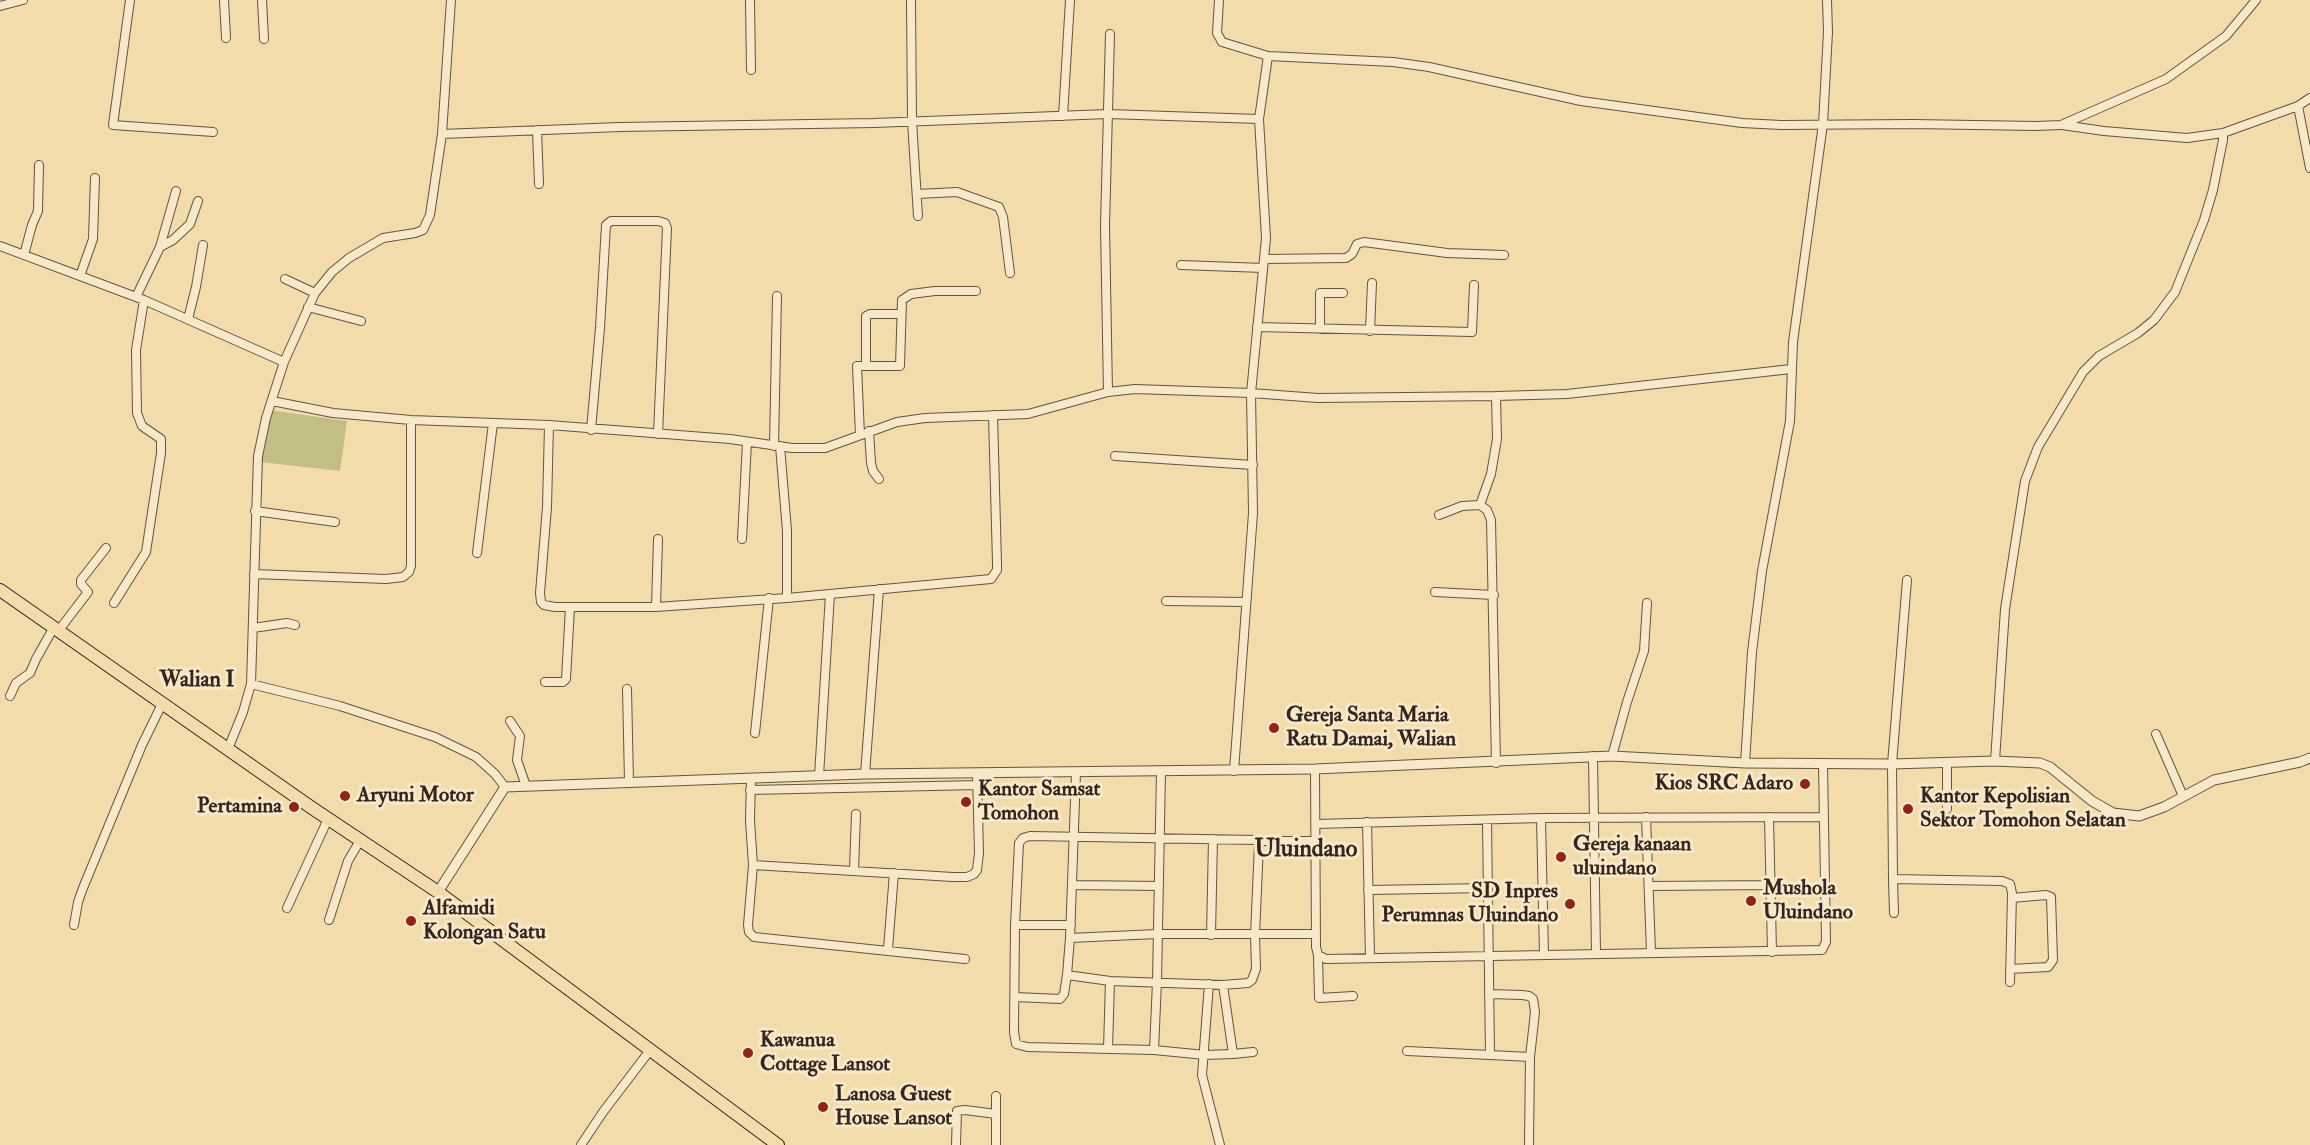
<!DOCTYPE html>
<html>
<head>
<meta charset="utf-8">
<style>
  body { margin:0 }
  canvas { display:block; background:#f3dcab }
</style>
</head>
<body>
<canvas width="2310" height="1145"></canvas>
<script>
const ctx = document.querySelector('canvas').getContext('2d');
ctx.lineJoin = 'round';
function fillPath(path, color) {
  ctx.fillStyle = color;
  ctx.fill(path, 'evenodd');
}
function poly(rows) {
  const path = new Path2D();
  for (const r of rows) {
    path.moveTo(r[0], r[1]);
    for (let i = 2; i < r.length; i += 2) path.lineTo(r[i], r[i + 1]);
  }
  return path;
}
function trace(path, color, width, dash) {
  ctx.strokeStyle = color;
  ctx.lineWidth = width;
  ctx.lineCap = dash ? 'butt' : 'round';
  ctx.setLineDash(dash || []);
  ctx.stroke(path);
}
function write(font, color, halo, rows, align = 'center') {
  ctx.font = font + ' "IM FELL Double Pica",serif';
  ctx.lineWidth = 6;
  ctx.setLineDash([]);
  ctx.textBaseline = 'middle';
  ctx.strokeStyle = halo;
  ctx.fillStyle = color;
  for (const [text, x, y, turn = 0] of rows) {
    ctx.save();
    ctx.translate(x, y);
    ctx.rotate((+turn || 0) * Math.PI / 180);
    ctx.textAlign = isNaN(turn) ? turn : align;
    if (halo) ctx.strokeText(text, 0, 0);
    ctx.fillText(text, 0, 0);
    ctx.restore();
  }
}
const green = poly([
  [269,410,347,421,340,471,260,462]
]);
const minor = poly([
  [130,0,113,125,213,132],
  [224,0,226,38],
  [262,0,264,39],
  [750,0,751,70],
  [911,0,912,121,918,216],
  [1219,0,1217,33,1222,42,1268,56,1259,119,1266,238,1251,393,1253,513,1234,771],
  [0,6,23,0],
  [1268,56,1393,62,1429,67,1581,101,1742,123,1781,125,1913,124,2036,126,2061,125,2166,79,2226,36,2256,0],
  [2298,106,2310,168],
  [1063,116,1070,0],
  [537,130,539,184],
  [2223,133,2298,106,2310,98],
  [442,134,451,0],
  [917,194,957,192,999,207,1003,217,1010,273],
  [0,246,144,300,284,362],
  [160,247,176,191],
  [24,255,32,225,38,211,39,165],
  [1264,259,1346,258,1352,254,1357,244,1364,242,1447,253,1504,255],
  [1181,265,1263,268],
  [80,276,93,239,95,178],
  [285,279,315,293],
  [136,297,160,247,173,240,190,224,198,201],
  [308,307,361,321],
  [188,319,196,287,203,245],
  [1257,327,1472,332,1474,285],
  [1320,329,1320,293,1343,293],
  [1370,331,1372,283],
  [866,366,866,316,870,314,901,314],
  [1108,392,1105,226,1110,34],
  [272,401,333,413,411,420,549,425,730,439,792,448,825,448,897,422,925,418,1028,414,1108,392,1135,389,1251,393,1318,398,1496,396,1567,394,1791,369],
  [549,425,547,507,540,593,541,602,544,605,555,607,656,607,787,598,991,579,997,570,997,563,993,415],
  [591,430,600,328,606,225,611,221,658,221,665,223,667,228,658,434],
  [869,431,871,463,873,471,879,479],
  [860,435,857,366,900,366,902,300,911,294,935,291,976,291],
  [774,446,777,296],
  [780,446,787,531,787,598],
  [1115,456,1253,465],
  [1480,505,1491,474,1497,439,1496,396],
  [255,511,335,522],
  [1439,515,1462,506,1480,505,1487,510,1491,520,1496,763],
  [742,539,747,442],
  [477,553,493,423],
  [254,574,386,579,403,577,409,572,411,566,411,420],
  [1907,580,1892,764,1893,879,2002,881,2010,884,2012,893,2010,982],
  [1435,592,1494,595],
  [1166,601,1246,602],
  [114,603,146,552,161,453,161,439,142,426,137,413,136,350,144,300],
  [656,607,658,539],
  [253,628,287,623,295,625],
  [59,630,88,592,81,584,81,580,106,548],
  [545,682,563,682,566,679,570,607],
  [251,684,340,706,435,737,476,757,495,774,505,787],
  [627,689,629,782],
  [10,696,16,683,30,673,36,659,54,627],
  [510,721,520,736,517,760,526,786],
  [755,733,769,598],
  [2156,734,2183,796],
  [228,749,243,712,251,684,258,456,266,418,284,362,315,293,332,272,349,258,383,238,415,233,423,230,430,215,442,134,620,127,874,123,1108,114,1259,119],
  [1593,756,1596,953],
  [1612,756,1627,702,1644,651,1647,603],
  [1995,761,2005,609,2025,481,2038,447,2083,372,2099,356,2138,333,2154,320,2175,292,2204,220,2213,190,2223,140,2223,133,2187,138,2104,131,2062,125],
  [1745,763,1752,652,1762,571,1790,421,1793,342,1823,124,1828,32,1827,0],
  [1315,769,1316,947,1318,955,1326,959,1822,950,1826,942,1823,763],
  [1076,773,1070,938,1157,934,1316,934],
  [865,774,879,589],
  [819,776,830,594],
  [751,778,750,820,753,865,748,925,749,932,754,937,965,959],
  [750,790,978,785],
  [1947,809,1947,762],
  [1646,817,1651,952],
  [1769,817,1772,952],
  [1541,818,1544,955],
  [1487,820,1490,1055,1530,1057,1529,1145],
  [1367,822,1370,957],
  [1316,824,1541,818,1824,817],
  [1258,841,1316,841],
  [753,865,953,877,967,877,974,874,977,870,979,853,977,773],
  [854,870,856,814],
  [1893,879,1894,913],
  [1073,885,1159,886],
  [1650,886,1770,885],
  [1368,890,1488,888],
  [287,908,328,819],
  [329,920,348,861,361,839],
  [74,925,78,902,83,888,142,745,163,702],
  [1015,925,1071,925],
  [1211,935,1213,839],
  [888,949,894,873],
  [1318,955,1319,998,1353,996],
  [2010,969,2048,967,2053,960,2051,897,2046,895,2012,898],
  [1067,975,1070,938],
  [1209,984,1202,1075,1220,1145],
  [1489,994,1522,995,1529,996,1533,999,1535,1012,1530,1057],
  [1015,997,1060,999,1064,994,1067,975,1110,981,1223,985,1248,983,1252,980,1256,969,1255,935,1259,844,1257,840,1030,836,1023,838,1019,843,1015,925,1014,1032,1016,1044,1027,1047,1154,1050,1205,1055,1233,1054,1223,985],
  [1108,1049,1110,981],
  [1154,1050,1157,982,1161,771],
  [1407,1051,1490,1055],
  [1233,1054,1253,1052],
  [996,1096,996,1145],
  [581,1145,603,1112,651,1049],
  [956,1145,957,1111,965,1110,996,1114]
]);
const tertiary = poly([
  [438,892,505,787,865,774,1315,769,1612,756,1745,763,1892,764,1995,761,2040,763,2050,767,2092,801,2113,813,2139,816,2164,807,2214,780,2300,762,2310,758]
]);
const trunk = poly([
  [0,590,312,808,438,892,778,1145]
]);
const markers = [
  [1274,728,6,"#8f2418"],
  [1805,784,6,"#8f2418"],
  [345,796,6,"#8f2418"],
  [966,802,6,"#8f2418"],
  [294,807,6,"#8f2418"],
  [1908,809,6,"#8f2418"],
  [1561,857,6,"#8f2418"],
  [1751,901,6,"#8f2418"],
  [1570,904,6,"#8f2418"],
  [411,921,6,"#8f2418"],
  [748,1053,6,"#8f2418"],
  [823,1107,6,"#8f2418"]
];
const poiNames = [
  ["Gereja Santa Maria",1286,716],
  ["Ratu Damai, Walian",1286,740],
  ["Kios SRC Adaro",1793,784,"right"],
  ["Kantor Samsat",978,790],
  ["Tomohon",978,814],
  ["Aryuni Motor",357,796],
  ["Kantor Kepolisian",1920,797],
  ["Sektor Tomohon Selatan",1920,821],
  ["Pertamina",282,807,"right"],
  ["Gereja kanaan",1573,845],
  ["uluindano",1573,869],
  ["Mushola",1763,889],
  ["Uluindano",1763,913],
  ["SD Inpres",1558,892,"right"],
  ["Perumnas Uluindano",1558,916,"right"],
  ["Alfamidi",423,909],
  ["Kolongan Satu",423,933],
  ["Kawanua",760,1041],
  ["Cottage Lansot",760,1065],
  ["Lanosa Guest",835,1095],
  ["House Lansot",835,1119]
];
const neighbourhoodNames = [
  ["Walian I",197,681]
];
const quarterNames = [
  ["Uluindano",1306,851]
];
fillPath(green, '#c2be84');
trace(minor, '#635343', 10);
trace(tertiary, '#635343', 11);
trace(trunk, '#332520', 14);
trace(minor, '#f7e8c8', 8);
trace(tertiary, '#f7e8c8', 9);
trace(trunk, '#f3dcab', 12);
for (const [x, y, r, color] of markers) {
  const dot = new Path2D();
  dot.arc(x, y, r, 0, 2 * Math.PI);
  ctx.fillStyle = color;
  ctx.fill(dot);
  trace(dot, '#f7e8c8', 2);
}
write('bold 21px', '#332520', '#f7e8c8', poiNames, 'left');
write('bold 22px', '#332520', '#f7e8c8', neighbourhoodNames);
write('bold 24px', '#332520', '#f7e8c8', quarterNames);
</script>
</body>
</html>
